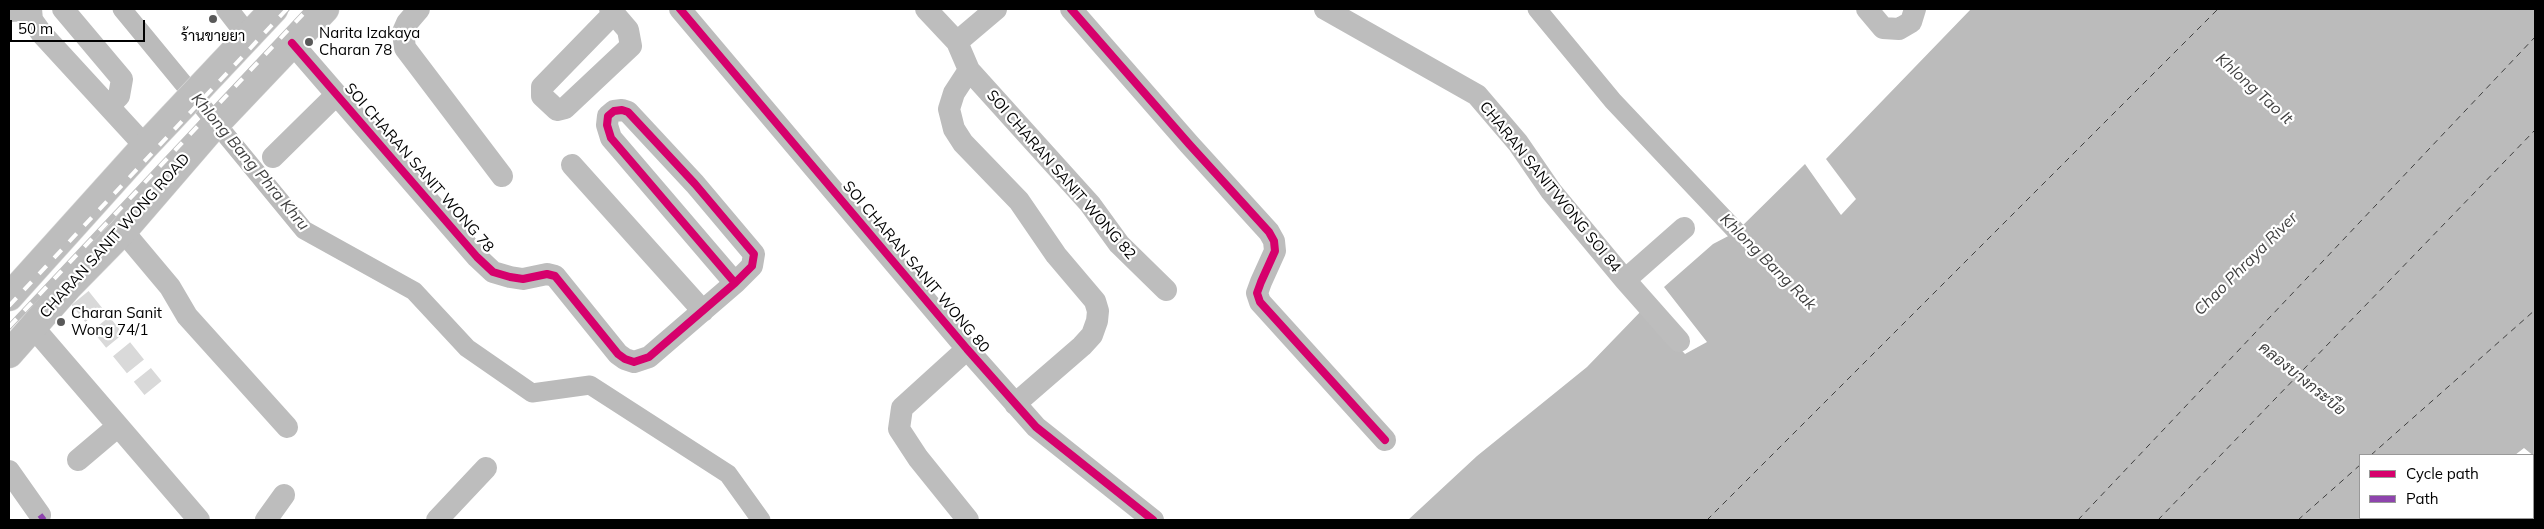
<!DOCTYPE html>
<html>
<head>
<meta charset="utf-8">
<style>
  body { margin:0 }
  #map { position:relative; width:2544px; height:529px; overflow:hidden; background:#fff; font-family:Mulish,sans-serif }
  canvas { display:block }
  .frame { position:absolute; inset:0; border:10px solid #000; pointer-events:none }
  .legend { position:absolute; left:2359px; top:454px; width:175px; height:65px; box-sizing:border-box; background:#fff; border:1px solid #999; margin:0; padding:6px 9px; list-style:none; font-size:15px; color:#000 }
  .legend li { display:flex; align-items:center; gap:10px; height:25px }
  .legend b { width:25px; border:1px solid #999 }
  .scale { position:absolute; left:10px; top:20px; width:135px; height:22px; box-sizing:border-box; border:2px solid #000; border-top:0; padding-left:6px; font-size:15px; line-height:18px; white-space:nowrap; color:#000; -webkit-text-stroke:4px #fff; paint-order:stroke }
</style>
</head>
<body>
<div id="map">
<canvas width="2544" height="529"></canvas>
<div class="frame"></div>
<ul class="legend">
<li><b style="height:6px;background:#d6006c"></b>Cycle path</li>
<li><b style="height:6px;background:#8e44ad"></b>Path</li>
</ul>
<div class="scale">50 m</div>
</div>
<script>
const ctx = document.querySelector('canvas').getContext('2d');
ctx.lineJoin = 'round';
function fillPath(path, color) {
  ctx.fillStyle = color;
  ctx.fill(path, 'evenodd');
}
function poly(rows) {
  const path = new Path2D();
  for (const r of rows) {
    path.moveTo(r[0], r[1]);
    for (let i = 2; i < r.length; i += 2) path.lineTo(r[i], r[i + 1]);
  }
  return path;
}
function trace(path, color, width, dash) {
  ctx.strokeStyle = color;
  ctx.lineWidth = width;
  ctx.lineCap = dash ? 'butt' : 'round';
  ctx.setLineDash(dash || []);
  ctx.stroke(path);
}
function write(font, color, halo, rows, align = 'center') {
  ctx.font = font + ' Mulish,Sarabun,sans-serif';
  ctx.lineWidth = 4.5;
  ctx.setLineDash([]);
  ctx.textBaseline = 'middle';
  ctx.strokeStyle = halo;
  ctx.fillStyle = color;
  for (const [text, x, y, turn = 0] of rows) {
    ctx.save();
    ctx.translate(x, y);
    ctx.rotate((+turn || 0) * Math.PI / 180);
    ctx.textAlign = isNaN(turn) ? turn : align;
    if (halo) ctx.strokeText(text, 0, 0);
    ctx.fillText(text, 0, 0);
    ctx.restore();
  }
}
const water = poly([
  [1971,9,2535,9,2535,457,2524,448,2515,455,2360,455,2360,518,2505,518,2503,520,1408,520,1477,456,1587,367,1644,308,1685,354,1707,342,1664,287,1713,244,1736,232,1805,164,1841,215,1856,199,1826,159]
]);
const canal = poly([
  [122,9,304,230,414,291,467,348,532,393,590,385,728,474,761,520],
  [1537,9,1613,101,1754,250]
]);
const ferry = poly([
  [2371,455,2535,310],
  [1707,520,2218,9],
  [2078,520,2535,37],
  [2158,520,2535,130],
  [2298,520,2360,465]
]);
const minorTunnel = poly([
  [80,298,153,388]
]);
const minor = poly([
  [31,9,32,20,42,34,145,146],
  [63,9,122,79,119,96,109,106],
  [227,9,248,36],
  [419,9,407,23,403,32,405,48,502,176],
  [610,9,628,30,631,46,565,108,557,110,542,96,542,87,614,13],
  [680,9,967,349,1036,427,1153,520],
  [926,9,957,42,969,70,1090,204,1119,244,1166,290],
  [1071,9,1189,144,1269,232,1274,241,1275,251,1261,282,1257,293,1260,302,1385,440],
  [1325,9,1477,95,1518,143,1551,191,1625,280,1679,341],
  [1867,9,1883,28,1899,29,1911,22,1915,9],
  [9,11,31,10],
  [957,42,996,9],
  [292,43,477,257,493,272,510,277,523,279,547,274,555,276,618,354,625,359,634,362,649,357,735,283,752,266,754,254,695,184,628,112,622,110,614,111,608,116,607,125,611,138,735,283],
  [969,70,954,93,949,109,954,129,963,143,1019,201,1056,255,1095,301,1098,311,1097,321,1092,335,1082,346,1015,404],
  [273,157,336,95],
  [572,165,703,311],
  [123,231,170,287,187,316,287,427],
  [1625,280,1684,228],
  [33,327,199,520],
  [967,349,902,408,899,429,918,458,968,520],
  [78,460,117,427],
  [9,471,40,515],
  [266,520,284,495],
  [437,520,486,468]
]);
const major = poly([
  [9,297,145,146,274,9],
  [9,354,69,286,123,231,211,129,325,9]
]);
const rail = poly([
  [9,306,287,9],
  [9,327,308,9]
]);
const quiet = poly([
  [40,515,44,520]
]);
const cycleway = poly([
  [680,9,967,349,1036,427,1153,520],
  [1071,9,1189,144,1269,232,1274,241,1275,251,1261,282,1257,293,1260,302,1385,440],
  [292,43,477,257,493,272,510,277,523,279,547,274,555,276,618,354,625,359,634,362,649,357,735,283,752,266,754,254,695,184,628,112,622,110,614,111,608,116,607,125,611,138,735,283]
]);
const markers = [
  [213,19,5,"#595959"],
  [309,42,5,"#595959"],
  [61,322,5,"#595959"]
];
const poiNames = [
  ["Narita Izakaya",319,33],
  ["Charan 78",319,50],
  ["ร้านขายยา",213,36,"center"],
  ["Charan Sanit",71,313],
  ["Wong 74/1",71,330]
];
const streetNames = [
  ["SOI CHARAN SANIT WONG 78",419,168,49],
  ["SOI CHARAN SANIT WONG 82",1061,175,49],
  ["CHARAN SANITWONG SOI 84",1550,187,51],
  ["CHARAN SANIT WONG ROAD",115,236,-48],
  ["SOI CHARAN SANIT WONG 80",916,267,50]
];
const waterNames = [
  ["Khlong Tao It",2254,89,42],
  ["Khlong Bang Phra Khru",250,162,50],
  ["Khlong Bang Rak",1768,262,45],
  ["Chao Phraya River",2246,264,-45],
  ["คลองบางกระบือ",2302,379,39]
];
fillPath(water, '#bbb');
trace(canal, '#bbb', 19);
trace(ferry, '#3f3f3f', 1, [6, 5]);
trace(minorTunnel, '#d9d9d9', 22, [22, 11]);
trace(major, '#dbdbdb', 29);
trace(minor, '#bdbdbd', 22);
trace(major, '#bdbdbd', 28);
trace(rail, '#bdbdbd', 5.5);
trace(rail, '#fff', 4, [11]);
trace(quiet, '#8e44ad', 6, [12, 6]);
trace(cycleway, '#d6006c', 8);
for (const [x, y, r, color] of markers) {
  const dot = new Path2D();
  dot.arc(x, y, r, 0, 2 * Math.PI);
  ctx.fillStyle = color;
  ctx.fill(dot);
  trace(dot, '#fff', 2);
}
write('15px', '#000', '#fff', poiNames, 'left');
write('15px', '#000', '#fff', streetNames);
write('italic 16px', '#3f3f3f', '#fff', waterNames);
</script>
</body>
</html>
